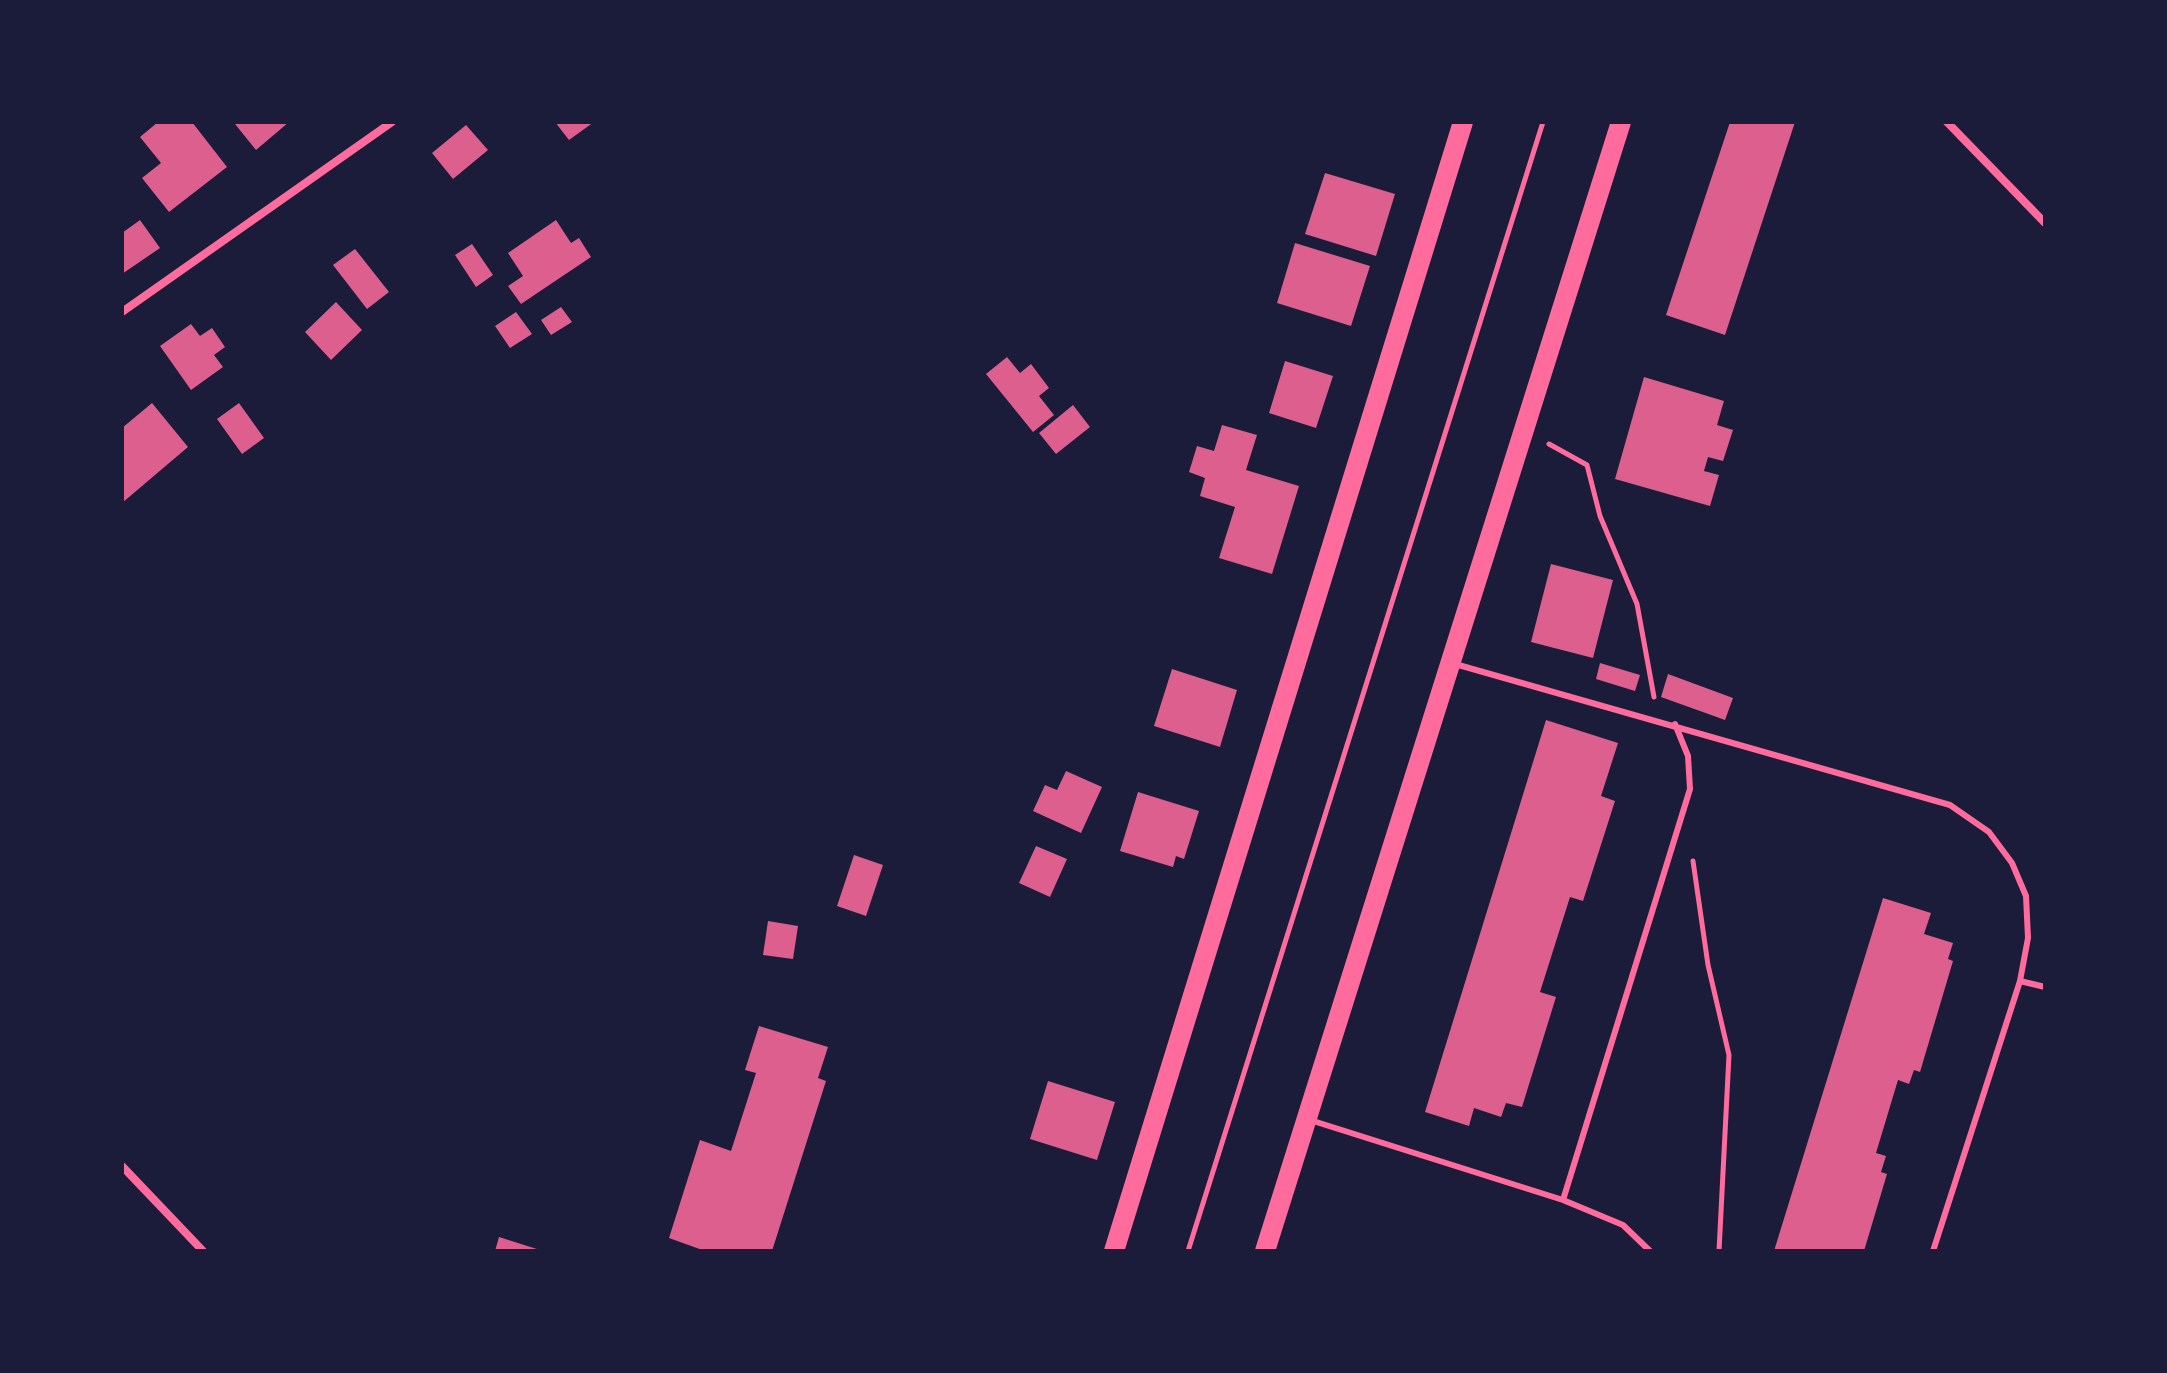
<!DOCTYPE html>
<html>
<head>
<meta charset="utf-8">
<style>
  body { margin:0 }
  #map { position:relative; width:2167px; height:1373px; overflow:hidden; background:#1b1b3a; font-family:Arial,sans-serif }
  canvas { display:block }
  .frame { position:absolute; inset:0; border:124px solid #1b1b3a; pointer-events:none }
</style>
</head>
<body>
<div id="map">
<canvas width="2167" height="1373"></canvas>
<div class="frame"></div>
</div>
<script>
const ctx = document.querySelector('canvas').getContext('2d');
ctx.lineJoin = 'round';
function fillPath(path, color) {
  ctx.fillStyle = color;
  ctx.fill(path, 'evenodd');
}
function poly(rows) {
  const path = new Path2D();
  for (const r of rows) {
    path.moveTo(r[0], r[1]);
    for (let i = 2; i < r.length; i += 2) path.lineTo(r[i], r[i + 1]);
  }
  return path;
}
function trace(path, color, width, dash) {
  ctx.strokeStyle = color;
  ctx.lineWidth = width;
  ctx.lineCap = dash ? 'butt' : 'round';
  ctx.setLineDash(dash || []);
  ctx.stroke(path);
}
const building = poly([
  [158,122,192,122,227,167,169,212,142,178,161,163,140,137],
  [238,122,289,122,256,150,235,124],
  [555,122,594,122,569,140],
  [1730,122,1795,122,1725,335,1666,315],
  [466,125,488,150,453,179,432,153],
  [1325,173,1395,194,1376,256,1305,234],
  [140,220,160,248,122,274,122,233],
  [556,220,571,243,579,238,591,257,521,304,508,286,523,276,508,253],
  [1295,243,1370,266,1351,326,1277,303],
  [472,244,493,275,476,287,455,255],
  [355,249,389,292,367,309,333,265],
  [336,302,362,330,331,360,305,332],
  [561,307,572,322,551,335,541,320],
  [516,312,532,334,510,348,495,326],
  [191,324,200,336,212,328,225,347,214,355,223,367,191,390,160,346],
  [1007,357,1020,373,1031,364,1049,388,1039,396,1054,415,1033,432,986,374],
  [1285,361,1333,376,1316,428,1269,413],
  [1644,377,1724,401,1717,425,1733,430,1723,461,1708,457,1704,471,1719,475,1710,506,1615,479],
  [152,403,188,447,122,503,122,428],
  [239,403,264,438,242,454,217,419],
  [1073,405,1090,427,1056,454,1039,433],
  [1222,425,1257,435,1246,470,1299,486,1272,574,1219,558,1235,507,1200,496,1205,478,1189,472,1197,446,1214,451],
  [1551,564,1613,580,1593,658,1531,642],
  [1600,663,1640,675,1635,691,1596,679],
  [1172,669,1237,690,1220,747,1154,726],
  [1668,674,1733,698,1725,720,1661,697],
  [1546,720,1618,743,1601,796,1615,801,1583,901,1570,897,1540,992,1556,997,1522,1107,1506,1103,1501,1117,1474,1108,1469,1126,1425,1112],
  [1066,771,1102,787,1081,833,1033,811,1045,785,1057,790],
  [1138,792,1199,811,1184,859,1176,856,1173,867,1120,851],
  [1036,846,1067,859,1050,897,1019,883],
  [854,855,883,865,866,916,837,906],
  [1883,898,1931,913,1924,934,1953,943,1948,959,1953,961,1920,1072,1914,1070,1909,1084,1898,1080,1876,1153,1886,1156,1881,1172,1887,1174,1864,1251,1774,1251],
  [768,921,798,926,793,959,763,955],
  [759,1026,828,1047,818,1078,826,1081,772,1251,705,1251,669,1238,700,1140,731,1151,756,1073,745,1070],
  [1048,1081,1115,1102,1097,1160,1030,1139],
  [499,1237,540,1250,540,1251,495,1251]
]);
const path = poly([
  [1549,444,1587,465,1600,516,1637,604,1654,697],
  [1693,861,1708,965,1729,1055,1719,1251],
  [1188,1251,1543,122]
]);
const service = poly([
  [1455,664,1950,805,1989,832,2012,863,2026,896,2028,938,2020,981,1933,1251],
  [2020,981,2045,987],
  [1310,1120,1563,1200,1623,1225,1650,1251],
  [1563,1200,1690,789,1688,756,1675,724]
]);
const minor = poly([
  [1947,122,2045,223],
  [122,312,392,122],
  [122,1166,203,1251]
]);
const primary = poly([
  [1114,1251,1463,122],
  [1265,1251,1621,122]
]);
fillPath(building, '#dd5f8e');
trace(path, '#ff6b9d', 5);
trace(service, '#ff6b9d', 6);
trace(minor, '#ff6b9d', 8);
trace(primary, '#ff6b9d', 20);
</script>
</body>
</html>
